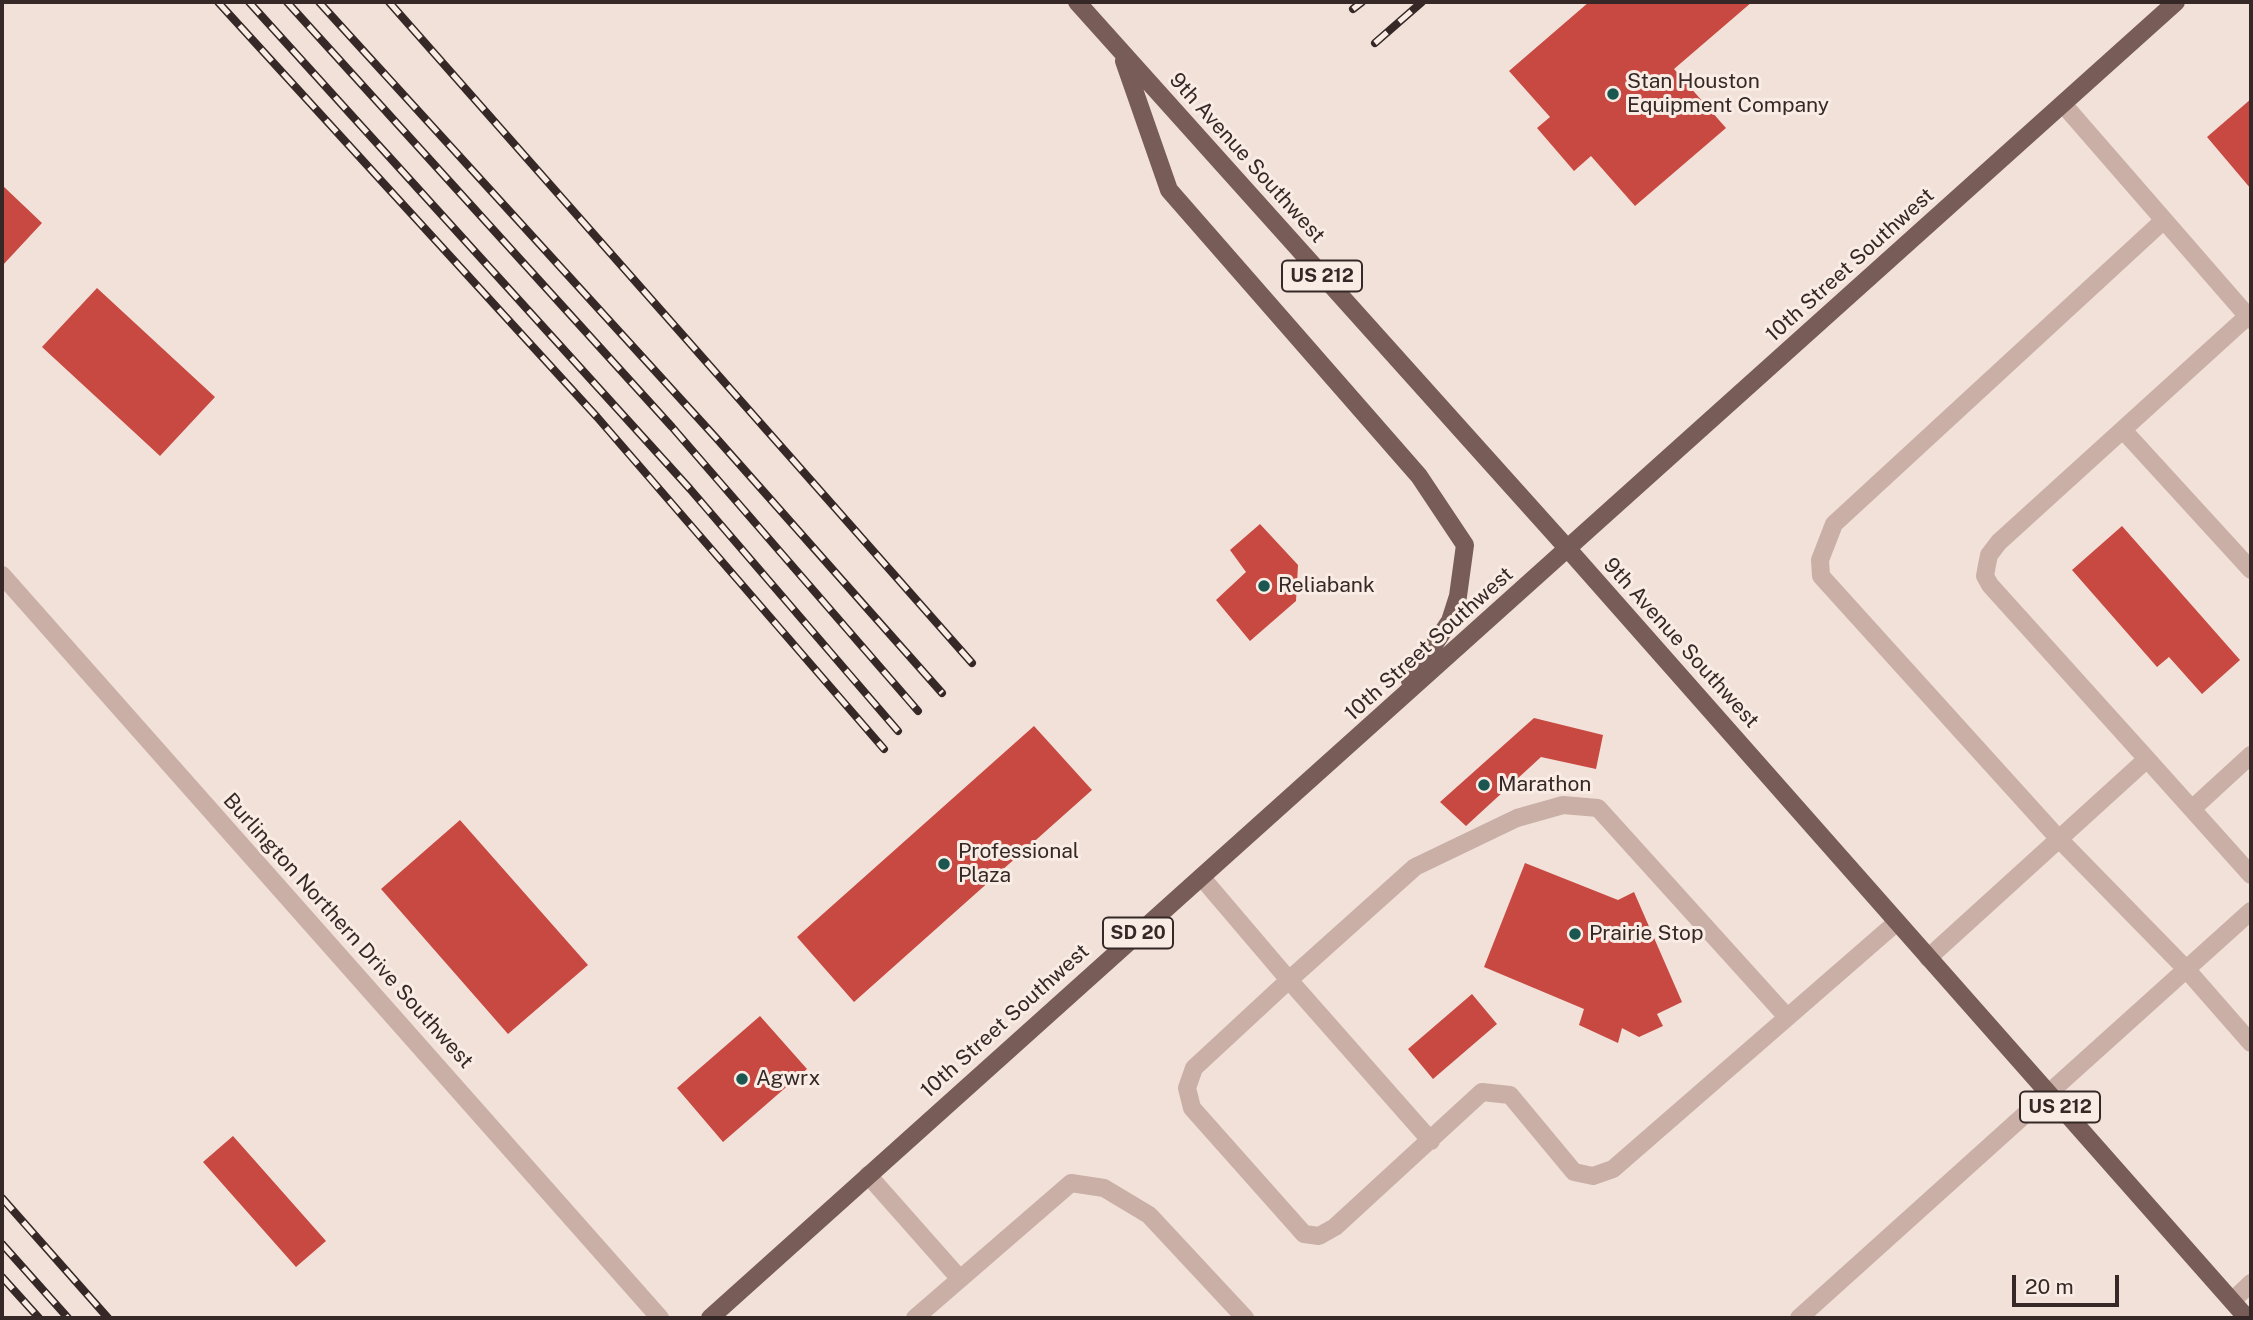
<!DOCTYPE html>
<html>
<head>
<meta charset="utf-8">
<style>
  body { margin:0 }
  #map { position:relative; width:2253px; height:1320px; overflow:hidden; background:#f1e1d9; font-family:"Public Sans",sans-serif }
  canvas { display:block }
  .frame { position:absolute; inset:0; border:4px solid #352826; pointer-events:none }
  .scale { position:absolute; left:2012px; top:1275px; width:107px; height:32px; box-sizing:border-box; border:4px solid #352826; border-top:0; padding-left:9px; font-size:21px; line-height:24px; white-space:nowrap; color:#352826; -webkit-text-stroke:5px #f9ece5; paint-order:stroke }
</style>
</head>
<body>
<div id="map">
<canvas width="2253" height="1320"></canvas>
<div class="frame"></div>
<div class="scale">20 m</div>
</div>
<script>
const ctx = document.querySelector('canvas').getContext('2d');
ctx.lineJoin = 'round';
function fillPath(path, color) {
  ctx.fillStyle = color;
  ctx.fill(path, 'evenodd');
}
function poly(rows) {
  const path = new Path2D();
  for (const r of rows) {
    path.moveTo(r[0], r[1]);
    for (let i = 2; i < r.length; i += 2) path.lineTo(r[i], r[i + 1]);
  }
  return path;
}
function trace(path, color, width, dash) {
  ctx.strokeStyle = color;
  ctx.lineWidth = width;
  ctx.lineCap = dash ? 'butt' : 'round';
  ctx.setLineDash(dash || []);
  ctx.stroke(path);
}
function write(font, color, halo, rows, align = 'center') {
  ctx.font = font + ' "Public Sans",sans-serif';
  ctx.lineWidth = 6;
  ctx.setLineDash([]);
  ctx.textBaseline = 'middle';
  ctx.strokeStyle = halo;
  ctx.fillStyle = color;
  for (const [text, x, y, turn = 0] of rows) {
    ctx.save();
    ctx.translate(x, y);
    ctx.rotate((+turn || 0) * Math.PI / 180);
    ctx.textAlign = isNaN(turn) ? turn : align;
    if (halo) ctx.strokeText(text, 0, 0);
    ctx.fillText(text, 0, 0);
    ctx.restore();
  }
}
const building = poly([
  [1589,2,1752,2,1674,69,1726,128,1635,206,1591,156,1574,171,1537,128,1550,117,1509,71],
  [2251,99,2251,189,2207,137],
  [2,185,42,223,2,266],
  [97,288,215,397,160,456,42,347],
  [1260,524,1298,565,1296,601,1250,641,1216,600,1246,572,1230,550],
  [2122,526,2240,660,2202,694,2169,657,2157,667,2072,570],
  [1534,718,1603,735,1596,769,1541,757,1466,826,1440,802],
  [1034,726,1092,790,854,1002,797,937],
  [460,820,588,965,508,1034,381,889],
  [1525,863,1618,900,1634,892,1682,1002,1657,1014,1663,1026,1639,1037,1622,1028,1618,1043,1579,1025,1584,1009,1484,967],
  [1472,994,1497,1024,1433,1079,1408,1049],
  [760,1016,807,1069,723,1142,677,1088],
  [233,1136,326,1241,296,1267,203,1162]
]);
const minor = poly([
  [2063,104,2251,320],
  [2164,220,1834,524,1820,560,1821,576,2059,839,2187,970,2251,1043],
  [2123,430,2251,570],
  [2,575,660,1318],
  [2147,759,1990,585,1985,576,1987,565,1989,555,1999,542,2248,316],
  [2192,809,2251,755],
  [1203,879,1289,980,1194,1068,1187,1088,1192,1108,1304,1234,1319,1236,1335,1227,1482,1092,1510,1095,1574,1172,1593,1176,1613,1169,1897,922],
  [1928,958,2147,759,2251,875],
  [1431,1141,1289,980,1415,867,1517,818,1563,805,1598,808,1787,1017],
  [868,1175,960,1279],
  [2232,1301,2251,1283],
  [915,1318,1071,1183,1104,1188,1149,1215,1245,1318],
  [1799,1318,2251,911]
]);
const major = poly([
  [1077,2,1568,549,2247,1318],
  [1124,61,1169,190,1419,476,1465,545,1458,596,1450,621,1410,681],
  [710,1318,2176,2]
]);
const rail = poly([
  [218,2,597,417,884,749],
  [249,2,690,489,898,731],
  [287,2,672,427,918,711],
  [319,2,718,440,942,693],
  [389,2,972,663],
  [1353,9,1362,2],
  [1375,43,1422,2],
  [2,1198,108,1318],
  [2,1244,68,1318],
  [2,1277,39,1318]
]);
const markers = [
  [1613,94,7,"#1c5650"],
  [1264,586,7,"#1c5650"],
  [1484,785,7,"#1c5650"],
  [944,864,7,"#1c5650"],
  [1575,934,7,"#1c5650"],
  [742,1079,7,"#1c5650"]
];
const shields = [
  [1322,276,80],
  [1138,933,70],
  [2060,1107,80]
];
const shieldNames = [
  ["US 212",1322,276],
  ["SD 20",1138,933],
  ["US 212",2060,1107]
];
const poiNames = [
  ["Stan Houston",1627,82],
  ["Equipment Company",1627,106],
  ["Reliabank",1278,586],
  ["Marathon",1498,785],
  ["Professional",958,852],
  ["Plaza",958,876],
  ["Prairie Stop",1589,934],
  ["Agwrx",756,1079]
];
const streetNames = [
  ["9th Avenue Southwest",1247,158,48],
  ["10th Street Southwest",1850,265,-42],
  ["9th Avenue Southwest",1681,643,48],
  ["10th Street Southwest",1429,644,-42],
  ["Burlington Northern Drive Southwest",348,931,48],
  ["10th Street Southwest",1005,1021,-42]
];
fillPath(building, '#c74941');
trace(minor, '#c9afa5', 18);
trace(major, '#775c57', 18);
trace(rail, '#352826', 8);
trace(rail, '#f9ece5', 5, [16]);
for (const [x, y, r, color] of markers) {
  const dot = new Path2D();
  dot.arc(x, y, r, 0, 2 * Math.PI);
  ctx.fillStyle = color;
  ctx.fill(dot);
  trace(dot, '#f9ece5', 2.5);
}
for (const [x, y, w] of shields) {
  const box = new Path2D();
  box.roundRect(x - w / 2, y - 15.5, w, 31, 5);
  ctx.fillStyle = '#f9ece5';
  ctx.fill(box);
  trace(box, '#352826', 2);
}
write('bold 19px', '#352826', null, shieldNames);
write('21px', '#352826', '#f9ece5', poiNames, 'left');
write('21px', '#352826', '#f9ece5', streetNames);
</script>
</body>
</html>
